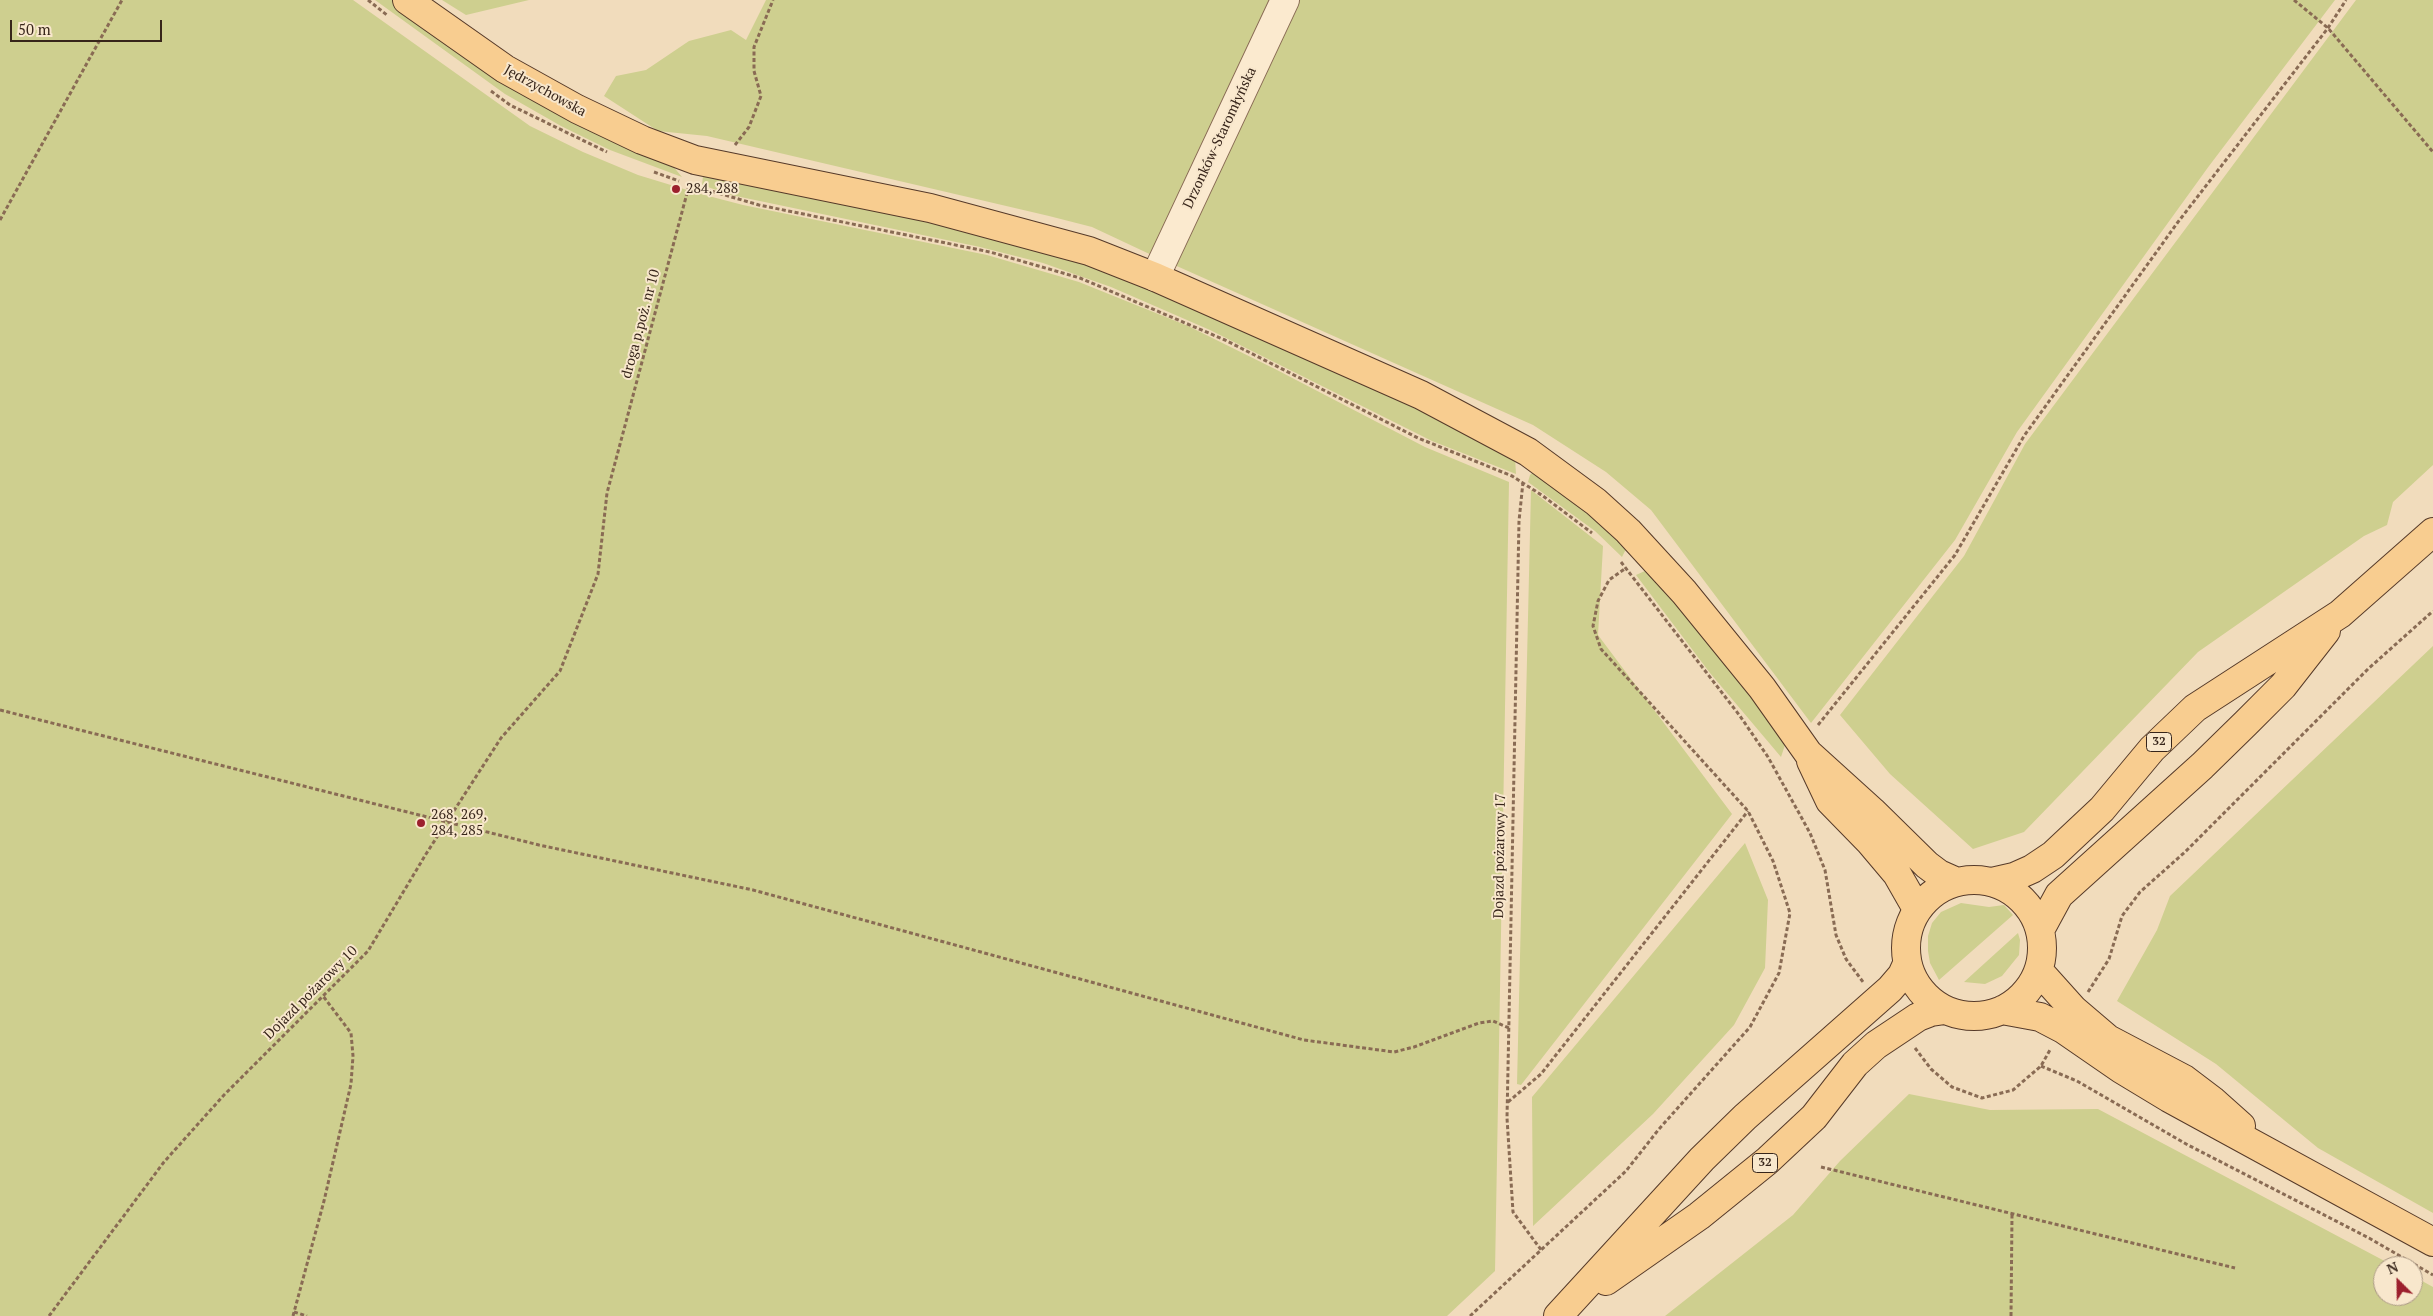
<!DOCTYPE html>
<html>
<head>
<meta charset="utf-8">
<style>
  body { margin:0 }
  #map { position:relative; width:2433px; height:1316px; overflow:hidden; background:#f1dcbc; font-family:"PT Serif",serif }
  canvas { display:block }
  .north { position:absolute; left:2373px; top:1256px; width:50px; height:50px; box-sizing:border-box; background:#f8e7cc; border:1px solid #ab9985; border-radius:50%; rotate:337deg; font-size:14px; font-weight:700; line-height:20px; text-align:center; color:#37251a }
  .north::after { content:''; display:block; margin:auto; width:18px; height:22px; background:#9c202d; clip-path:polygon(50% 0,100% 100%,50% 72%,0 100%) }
  .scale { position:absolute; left:10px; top:20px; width:152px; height:22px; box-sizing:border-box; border:2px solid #37251a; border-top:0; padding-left:6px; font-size:15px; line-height:18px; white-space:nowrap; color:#37251a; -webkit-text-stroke:4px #f8e7cc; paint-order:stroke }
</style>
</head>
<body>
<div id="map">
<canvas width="2433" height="1316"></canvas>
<div class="north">N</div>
<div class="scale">50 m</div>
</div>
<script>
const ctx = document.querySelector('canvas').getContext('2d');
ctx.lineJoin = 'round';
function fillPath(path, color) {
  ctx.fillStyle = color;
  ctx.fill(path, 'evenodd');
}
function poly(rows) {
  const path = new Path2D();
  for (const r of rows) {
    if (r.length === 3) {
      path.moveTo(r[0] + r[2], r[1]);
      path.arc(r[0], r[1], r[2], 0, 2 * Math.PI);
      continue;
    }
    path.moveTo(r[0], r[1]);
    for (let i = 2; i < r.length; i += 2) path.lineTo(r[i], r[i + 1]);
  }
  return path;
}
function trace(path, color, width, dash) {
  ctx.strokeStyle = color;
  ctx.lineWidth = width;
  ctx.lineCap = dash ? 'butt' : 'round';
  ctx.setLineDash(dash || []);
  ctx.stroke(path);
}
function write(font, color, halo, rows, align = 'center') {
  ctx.font = font + ' "PT Serif",serif';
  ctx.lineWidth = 4;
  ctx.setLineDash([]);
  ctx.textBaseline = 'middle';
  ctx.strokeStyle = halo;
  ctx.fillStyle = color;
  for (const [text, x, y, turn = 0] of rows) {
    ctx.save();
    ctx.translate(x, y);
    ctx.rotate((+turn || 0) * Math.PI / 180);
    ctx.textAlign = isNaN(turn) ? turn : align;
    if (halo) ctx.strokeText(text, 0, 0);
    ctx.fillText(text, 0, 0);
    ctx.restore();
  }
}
const green = poly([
  [0,0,353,0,530,126,583,152,638,175,697,193,743,205,987,255,1079,282,1188,326,1275,369,1425,447,1509,482,1495,1271,1447,1316,0,1316],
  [375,0,393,0,421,21,672,165,682,177,610,150,561,126,505,94],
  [442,0,529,0,466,15],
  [766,0,1278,0,1158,258,1092,227,1049,216,707,136,658,131,604,96,616,76,646,70,689,41,731,30,746,40],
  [1291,0,2335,0,2209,166,2017,432,1955,540,1811,723,1651,510,1606,472,1533,425,1170,263],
  [2356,0,2433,0,2433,465,2393,502,2387,525,2364,536,2198,652,2024,832,1973,849,1890,774,1840,715,1964,556,2025,444],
  [703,176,921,216,1085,260,1427,409,1515,458,1516,474,1432,441,1210,330,1111,287,1043,263,980,247,731,195,702,185],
  [1534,471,1628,545,1622,557,1595,531,1528,482,1530,475],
  [1531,490,1603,546,1598,635,1732,814,1521,1085,1517,1084],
  [1647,570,1722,657,1786,742,1781,757,1710,673,1636,575],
  [2433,646,2433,1213,2318,1148,2216,1064,2117,1001,2157,930,2170,896],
  [1745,843,1768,900,1765,968,1734,1025,1653,1114,1533,1226,1532,1097],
  [1961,903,1989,907,2004,905,2013,915,1939,980,1930,963,1928,951,1928,936,1932,923,1941,912],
  [2018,933,2020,940,2019,955,2002,976,1985,984,1964,982],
  [1909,1094,1990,1110,2098,1109,2394,1266,2383,1266,2383,1296,2413,1296,2413,1276,2433,1287,2433,1316,1665,1316,1793,1215,1840,1161]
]);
const path = poly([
  [368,0,387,15],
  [2294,0,2328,28,2433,152],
  [491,91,510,105,607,152],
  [735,145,749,127,761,96,754,71,754,47,773,0],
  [654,172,679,181],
  [694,186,759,205,990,252,1080,278,1225,340,1418,438,1512,476,1543,496,1592,533],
  [0,220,122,0],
  [1523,482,1519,521,1507,1118,1513,1212,1542,1251],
  [1621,562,1740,716,1768,757,1810,833,1825,870,1836,935,1846,959,1863,982],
  [0,710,539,845,753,890,1304,1040,1394,1052,1414,1047,1479,1023,1493,1021,1509,1028],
  [1818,725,1955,555,2024,436,2178,222,2328,28,2346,0],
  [2088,992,2109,959,2122,916,2140,892,2185,852,2368,669,2433,611],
  [1915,1048,1931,1069,1952,1087,1982,1098,2013,1090,2041,1066,2051,1048],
  [2041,1066,2077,1081,2188,1145,2369,1238,2433,1275],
  [1508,1102,1541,1074,1748,811],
  [1821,1167,2235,1268],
  [294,1312,307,1316],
  [49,1316,164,1162,224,1095,368,951,426,854,501,738,560,671,598,574,607,493,690,182],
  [293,1316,324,1201,351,1084,353,1056,351,1033,323,996],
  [1470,1316,1626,1171,1659,1129,1750,1027,1779,973,1790,913,1773,861,1748,811,1601,649,1593,626,1598,601,1609,580,1626,568],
  [2011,1316,2012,1215]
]);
const minor = poly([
  [1155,277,1285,0]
]);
const major = poly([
  [407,0,505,69,577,109,642,140,695,160,930,208,1089,251,1155,277,1421,395,1528,452,1596,502,1628,531,1684,592,1762,688,1808,753,1872,811,1927,865,1939,874,1957,882],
  [1811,761,1830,801,1870,842,1897,874,1917,909],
  [1974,948,68],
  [1992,882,2014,877,2032,869,2053,855,2102,809,2152,749,2195,708,2340,614,2433,532],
  [2040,930,2059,895,2202,766,2246,723,2283,686,2326,631],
  [2039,971,2074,1010,2108,1039,2184,1079,2213,1101,2241,1126],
  [2002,1010,2040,1017,2063,1029,2121,1069,2169,1098,2433,1242],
  [1606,1281,1699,1216,1767,1161,1814,1117,1855,1064,1876,1045,1918,1017,1931,1012,1945,1010],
  [1558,1316,1702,1159,1745,1117,1890,989,1902,975,1907,964]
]);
const markers = [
  [676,189,5,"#9c202d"],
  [421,823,5,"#9c202d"]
];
const shields = [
  [2159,742,25],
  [1765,1163,25]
];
const shieldNames = [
  ["32",2159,742],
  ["32",1765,1163]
];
const streetNames = [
  ["Jędrzychowska",545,91,29],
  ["Drzonków-Staromłyńska",1220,138,-65],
  ["droga p.poż. nr 10",641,324,-75],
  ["Dojazd pożarowy 17",1500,856,-89],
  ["Dojazd pożarowy 10",311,993,-45]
];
const poiNames = [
  ["284, 288",686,189],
  ["268, 269,",431,815],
  ["284, 285",431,831]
];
fillPath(green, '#cecf8f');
trace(minor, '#896b54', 30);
trace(major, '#563a29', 30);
trace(path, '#896b54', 3, [4, 2.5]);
trace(minor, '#fbeacf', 28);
trace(major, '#f8cd90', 28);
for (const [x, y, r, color] of markers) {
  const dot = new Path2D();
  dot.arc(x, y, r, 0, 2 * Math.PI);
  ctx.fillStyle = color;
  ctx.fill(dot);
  trace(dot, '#f8e7cc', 2);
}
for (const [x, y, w] of shields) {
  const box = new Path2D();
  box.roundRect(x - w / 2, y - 9.5, w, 19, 4);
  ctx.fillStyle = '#f8e7cc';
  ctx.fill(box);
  trace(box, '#37251a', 1);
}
write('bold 12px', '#37251a', null, shieldNames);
write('14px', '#37251a', '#f8e7cc', streetNames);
write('14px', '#37251a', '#f8e7cc', poiNames, 'left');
</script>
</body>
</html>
